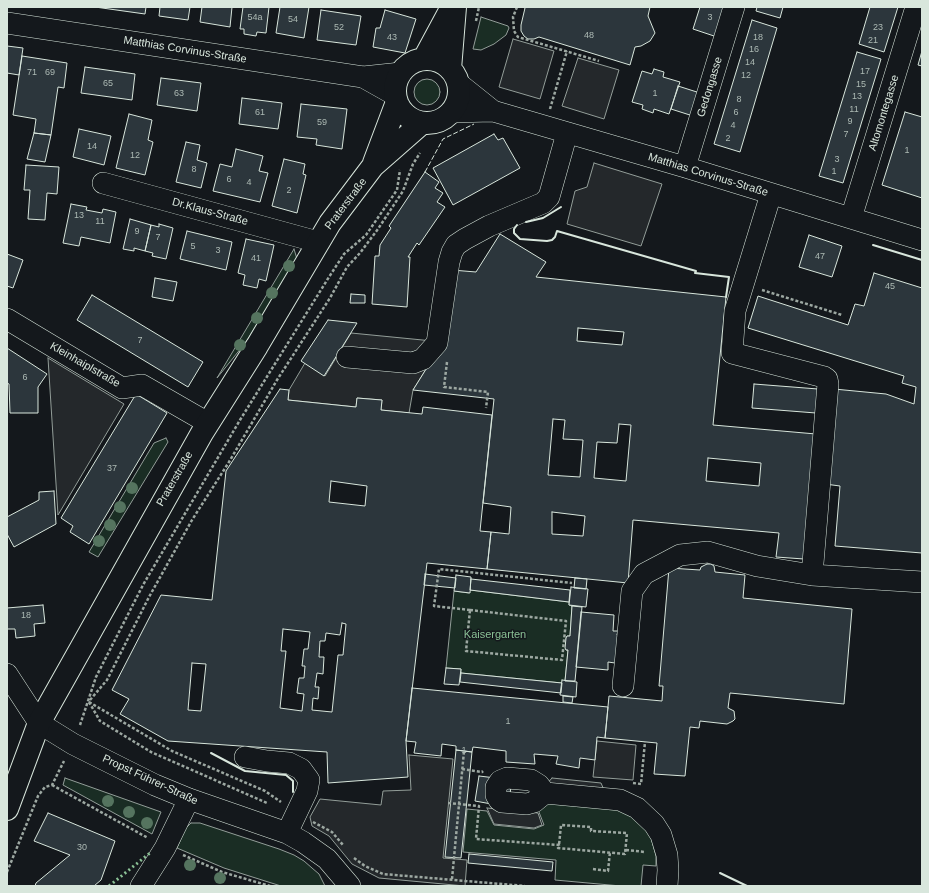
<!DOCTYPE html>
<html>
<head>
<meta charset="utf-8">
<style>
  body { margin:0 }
  #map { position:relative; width:929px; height:893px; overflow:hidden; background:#14181c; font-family:Arial,sans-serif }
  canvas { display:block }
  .frame { position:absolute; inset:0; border:8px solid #d8e6dc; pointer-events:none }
</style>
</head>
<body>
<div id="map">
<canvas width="929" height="893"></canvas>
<div class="frame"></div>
</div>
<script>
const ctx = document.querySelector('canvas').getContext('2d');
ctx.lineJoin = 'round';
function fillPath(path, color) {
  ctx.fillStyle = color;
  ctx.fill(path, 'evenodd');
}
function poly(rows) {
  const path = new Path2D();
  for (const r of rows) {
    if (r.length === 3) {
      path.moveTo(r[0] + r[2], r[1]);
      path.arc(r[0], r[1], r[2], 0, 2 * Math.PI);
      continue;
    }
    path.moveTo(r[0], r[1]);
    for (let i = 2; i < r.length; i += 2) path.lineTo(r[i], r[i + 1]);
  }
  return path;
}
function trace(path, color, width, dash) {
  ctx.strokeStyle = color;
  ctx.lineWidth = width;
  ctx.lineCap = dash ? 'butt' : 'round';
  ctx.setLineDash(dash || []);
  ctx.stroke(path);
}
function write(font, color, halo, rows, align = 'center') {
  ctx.font = font + ' Arial,sans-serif';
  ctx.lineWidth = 3;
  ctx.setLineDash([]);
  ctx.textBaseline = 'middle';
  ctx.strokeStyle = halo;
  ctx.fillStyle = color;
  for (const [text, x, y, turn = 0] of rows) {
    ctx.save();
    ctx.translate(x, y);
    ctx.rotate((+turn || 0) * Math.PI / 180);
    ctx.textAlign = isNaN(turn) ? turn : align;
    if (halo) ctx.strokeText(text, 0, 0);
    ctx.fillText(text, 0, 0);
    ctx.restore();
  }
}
const green = poly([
  [481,17,508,26,509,28,506,35,494,44,481,50,473,49,481,17],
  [427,92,13],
  [294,249,297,259,246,342,217,378,294,249],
  [166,438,168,442,98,557,89,552,154,443,166,438],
  [470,590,569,602,569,605,572,606,570,636,567,636,566,638,566,650,568,650,565,681,562,683,461,673,461,669,446,668,454,591,469,593,470,590],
  [65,778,161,812,152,834,63,785,65,778],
  [548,801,608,806,628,812,650,834,656,856,656,866,643,865,641,886,621,886,555,880,556,860,463,852,467,809,487,811,494,825,534,829,544,825,537,807,548,801],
  [191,823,200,823,279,849,294,855,304,861,312,868,319,874,325,886,281,886,224,868,177,848,185,829,191,823]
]);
const parking = poly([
  [513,39,554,51,540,99,499,87,513,39],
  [578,58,619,70,604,119,562,106,578,58],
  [594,163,662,184,641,246,567,224,575,191,587,187,594,163],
  [351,333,443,342,413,390,409,413,381,410,382,400,357,398,356,407,288,400,289,390,305,363,325,376,351,333],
  [48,358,124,404,58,515,48,358],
  [597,741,636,745,633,780,593,777,597,741],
  [409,755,453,759,443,858,467,860,465,886,379,878,352,864,329,836,312,826,310,817,320,799,381,805,383,791,411,790,409,755],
  [552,778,601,783,604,790,546,785,552,778],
  [487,808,538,813,542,825,534,828,494,824,487,808]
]);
const building = poly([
  [95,7,146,7,145,14,95,7],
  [160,7,190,7,188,20,159,16,160,7],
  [202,7,232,7,230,27,200,22,202,7],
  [243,7,269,7,266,33,257,32,256,36,244,34,244,29,240,29,243,7],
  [280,7,309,7,304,38,276,33,280,7],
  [523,7,650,7,648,16,655,33,650,41,641,46,635,47,630,65,539,37,534,39,528,39,524,36,521,31,521,25,525,8,523,7],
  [700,7,726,7,717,37,693,29,700,7],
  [757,7,783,7,780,18,756,11,757,7],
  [870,7,898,7,884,52,859,44,870,7],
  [321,10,361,16,356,45,317,40,321,10],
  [385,10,416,19,405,53,373,47,376,28,380,28,385,10],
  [752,20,777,28,740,152,714,144,752,20],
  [7,46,23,48,19,75,7,73,7,46],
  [922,51,922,66,918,65,922,51],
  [857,52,881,59,843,183,819,176,857,52],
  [22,56,67,63,64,88,58,87,51,135,34,133,36,119,13,115,22,56],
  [85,67,135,74,132,100,81,93,85,67],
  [654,69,664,72,663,77,680,82,669,114,654,109,653,113,642,109,643,105,632,102,642,71,652,74,654,69],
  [161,78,201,83,197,111,157,105,161,78],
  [678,86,700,93,693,116,671,109,678,86],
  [242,98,282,103,278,129,239,124,242,98],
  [301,104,347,109,342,149,316,145,317,139,297,137,301,104],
  [905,112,922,117,922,198,882,185,905,112],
  [129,114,152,120,148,140,153,142,145,175,116,168,129,114],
  [79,129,111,136,104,165,73,157,79,129],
  [34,133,51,135,45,162,27,159,34,133],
  [494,134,498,140,503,138,520,168,453,205,433,168,494,134],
  [186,142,200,145,197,160,207,163,201,188,176,182,186,142],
  [236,149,263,156,259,171,268,173,260,202,213,191,220,164,232,167,236,149],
  [284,159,305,164,303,174,306,175,297,213,272,206,284,159],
  [26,165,59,167,57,194,47,193,45,220,28,219,30,190,24,190,26,165],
  [425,172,439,182,435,188,443,193,437,202,445,207,419,245,417,243,408,257,410,257,407,307,372,304,375,256,379,256,380,245,391,228,389,226,425,172],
  [71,204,87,207,86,210,102,213,103,209,116,212,110,243,81,237,79,246,63,243,71,204],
  [130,219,151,225,145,251,134,248,134,251,123,249,130,219],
  [159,224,173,228,166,259,152,256,153,253,145,251,151,225,159,227,159,224],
  [187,231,232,242,226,270,180,259,187,231],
  [500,234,546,262,536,277,726,297,713,425,816,434,804,559,776,557,779,533,633,520,628,583,487,569,491,532,509,534,511,507,483,503,494,399,413,390,443,342,452,270,476,272,500,234],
  [578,328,624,332,622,345,577,341,578,328],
  [553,419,565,420,563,439,583,440,580,477,548,475,553,419],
  [619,424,631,425,626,481,594,478,597,442,617,443,619,424],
  [708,458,761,463,759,486,706,481,708,458],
  [552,512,585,516,583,536,552,534,552,512],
  [809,235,842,246,832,277,799,267,809,235],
  [246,239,274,245,266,281,259,279,257,288,243,285,245,275,238,273,246,239],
  [7,254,23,260,13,288,7,286,7,254],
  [874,273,922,288,922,553,835,546,840,486,825,484,834,389,886,394,914,404,916,387,902,383,904,376,748,328,758,296,848,325,855,304,864,306,874,273],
  [155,278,177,282,173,301,152,297,155,278],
  [351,294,365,295,365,303,350,303,351,294],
  [92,295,203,362,188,387,77,320,92,295],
  [328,320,357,323,324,376,301,361,328,320],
  [7,348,47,374,38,387,38,413,10,413,9,384,7,383,7,348],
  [754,384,818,389,816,413,752,408,754,384],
  [280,389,289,390,288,400,356,407,357,398,382,400,381,410,422,414,423,407,492,415,480,531,491,532,487,569,427,563,406,741,408,777,328,783,327,752,168,741,120,714,129,699,112,690,161,595,212,600,226,471,280,389],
  [331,481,367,486,365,506,329,502,331,481],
  [342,623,346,624,343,655,338,655,332,712,312,710,313,698,318,699,319,687,315,687,317,673,323,674,324,657,319,657,320,641,325,641,326,633,340,635,342,623],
  [283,629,310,632,308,649,304,649,302,666,305,666,304,678,299,678,297,693,304,694,302,711,280,708,286,651,281,651,283,629],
  [192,663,206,664,201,711,188,710,192,663],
  [136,394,167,413,89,544,70,532,73,526,61,518,136,394],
  [54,491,56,524,14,547,7,534,7,517,39,500,39,492,54,491],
  [707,564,711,564,714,566,715,572,745,575,743,598,852,609,844,704,730,693,728,708,734,711,735,719,733,721,727,724,700,721,699,728,690,727,685,776,654,774,657,743,605,738,609,696,662,701,663,686,659,686,669,568,700,570,701,567,707,564],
  [425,574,456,578,455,588,424,585,425,574],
  [456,575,471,577,470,593,454,591,456,575],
  [575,578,587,579,586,589,574,588,575,578],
  [471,579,570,590,569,602,470,590,471,579],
  [571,587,588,589,586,607,569,605,571,587],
  [43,605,45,623,34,624,35,636,16,638,15,629,7,629,7,608,43,605],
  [572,606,582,607,575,681,565,681,568,650,566,650,565,648,566,638,567,636,570,636,572,606],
  [581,612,614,615,613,631,618,631,617,635,623,636,615,663,608,662,608,670,576,667,581,612],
  [446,668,461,669,459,685,444,684,446,668],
  [461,673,562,683,561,693,460,682,461,673],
  [562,680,577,682,576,697,560,695,562,680],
  [412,688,608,707,605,738,597,737,595,760,580,758,579,768,556,764,558,756,534,754,535,764,506,762,506,751,473,747,472,752,456,750,456,746,442,744,441,756,414,753,416,742,406,741,412,688],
  [563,696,573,697,572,703,563,702,563,696],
  [456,750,472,752,461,858,445,857,456,750],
  [479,776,512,780,508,807,475,801,479,776],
  [48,813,115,841,101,880,94,886,35,886,36,883,70,855,34,841,48,813],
  [469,854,553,862,552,871,468,863,469,854]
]);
const path = poly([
  [517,7,513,17,514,31,518,37,599,61],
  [476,21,479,7],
  [550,109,567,51],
  [762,290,842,315],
  [447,362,444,387,488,392,486,408],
  [470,610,566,621,562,660,466,651,470,610],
  [470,610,434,606,439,569,572,583],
  [90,700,107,680,149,597,192,520,229,462,277,380,330,298,347,267,360,253,378,229,403,191,413,164,420,153],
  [89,702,100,721,151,752,267,803],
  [89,702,172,751,265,791,281,802],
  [80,725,96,677,143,585,240,420,329,277,344,254,366,235,397,190,400,170],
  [462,769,482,772,483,771],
  [633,783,641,784,645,742],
  [52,785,148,838],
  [448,803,479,806,476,839,559,845,558,848,625,854,627,833,591,831,591,827,561,825,559,845],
  [313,822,332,832,343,845],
  [626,850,645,852],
  [183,855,222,872,270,886],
  [354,858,365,866,383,874,525,886],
  [593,869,608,871,610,852],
  [7,872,38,796,45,787,52,785,64,761],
  [452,879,464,751]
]);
const minor = poly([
  [7,23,363,77,401,73],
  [363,77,395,95],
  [458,83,493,111],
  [451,112,493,111,685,167,922,240],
  [685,167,734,7],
  [103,183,318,242],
  [771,194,735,311,732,353,824,377,827,379,828,384,812,575],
  [851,218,916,7],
  [7,319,122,388,142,385,208,423],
  [347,357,413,363,423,359,437,343,449,262,452,252,456,245,465,239,489,226,543,203,549,197,567,133],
  [7,674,39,723,73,744,155,785,189,799,287,833,303,842,327,859,350,886],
  [623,686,632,591,644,574,680,555,708,552,757,566,812,575,922,582],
  [245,757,267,761,289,763,301,769,309,780,307,791,287,833],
  [545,793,534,802,527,804,502,802,499,800,496,795,496,787,500,781,507,778,531,780,539,785,545,793,620,800,637,808,654,824,661,835,667,855,668,870,667,886],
  [141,886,165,848,189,799]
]);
const major = poly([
  [424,59,452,7],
  [427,91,32],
  [450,69,455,7],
  [374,163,397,102],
  [7,809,39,723,202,433,257,346,330,223,373,166,422,123]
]);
const hedge = poly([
  [109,886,150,853]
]);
const fence = poly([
  [425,172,443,139,474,124]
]);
const wall = poly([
  [526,222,543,218,561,207],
  [517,225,514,229,514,233,520,239,547,241,552,240,555,237,557,231,696,271,695,273,729,277,726,297],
  [873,245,922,260],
  [211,753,245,771,286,775,293,781,293,792],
  [720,873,747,886]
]);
const trees = [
  [289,266],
  [272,293],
  [257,318],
  [240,345],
  [132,488],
  [120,507],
  [110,525],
  [99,541],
  [108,801],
  [129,812],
  [147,823],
  [190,865],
  [220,878]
];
const numberNames = [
  ["54a",255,18],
  ["3",710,18],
  ["54",293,20],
  ["52",339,28],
  ["23",878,28],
  ["48",589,36],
  ["43",392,38],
  ["18",758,38],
  ["21",873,41],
  ["16",754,50],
  ["14",750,63],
  ["17",865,72],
  ["71",32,73],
  ["69",50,73],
  ["12",746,76],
  ["65",108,84],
  ["15",861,85],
  ["63",179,94],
  ["1",655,94],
  ["13",857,97],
  ["8",739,100],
  ["11",854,110],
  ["61",260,113],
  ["6",736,113],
  ["9",850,122],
  ["59",322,123],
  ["4",733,126],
  ["7",846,135],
  ["2",728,139],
  ["14",92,147],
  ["1",907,151],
  ["12",135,156],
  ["3",837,160],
  ["8",194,170],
  ["1",834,172],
  ["6",229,180],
  ["4",249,183],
  ["2",289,191],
  ["13",79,216],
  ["11",100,222],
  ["9",137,232],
  ["7",158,238],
  ["5",193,247],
  ["3",218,251],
  ["47",820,257],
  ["41",256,259],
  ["45",890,287],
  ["7",140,341],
  ["6",25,378],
  ["37",112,469],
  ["18",26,616],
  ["1",508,722],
  ["1",464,751],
  ["30",82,848]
];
const streetNames = [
  ["Matthias Corvinus-Straße",185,50,9],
  ["Gedongasse",710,87,-73],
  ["Altomontegasse",884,113,-73],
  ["Matthias Corvinus-Straße",708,175,17],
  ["Praterstraße",346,204,-53],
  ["Dr.Klaus-Straße",210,212,15],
  ["Kleinhaiplstraße",85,365,30],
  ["Praterstraße",175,479,-60],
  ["Propst Führer-Straße",150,780,25]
];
const parkNames = [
  ["Kaisergarten",495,635]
];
fillPath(green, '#1a2d24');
trace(green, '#939e99', 1);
fillPath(parking, '#24282b');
trace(parking, '#939e99', 1);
fillPath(building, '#2c363c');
trace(building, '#d8e6dc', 1);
trace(minor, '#d8e6dc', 22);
trace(major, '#d8e6dc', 24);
trace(path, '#9da8a2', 2.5, [3, 2]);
trace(minor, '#14181c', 21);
trace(major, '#14181c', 22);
trace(hedge, '#8ac095', 3, [2, 3]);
trace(fence, '#d8e6dc', 1, [5, 2]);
trace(wall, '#d8e6dc', 2);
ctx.fillStyle = '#55745f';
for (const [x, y] of trees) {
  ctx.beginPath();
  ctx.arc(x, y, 6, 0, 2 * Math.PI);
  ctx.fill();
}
write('9px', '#adbab4', null, numberNames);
write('11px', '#d8e6dc', '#14181c', streetNames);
write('11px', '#8ac095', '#14181c', parkNames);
</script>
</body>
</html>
